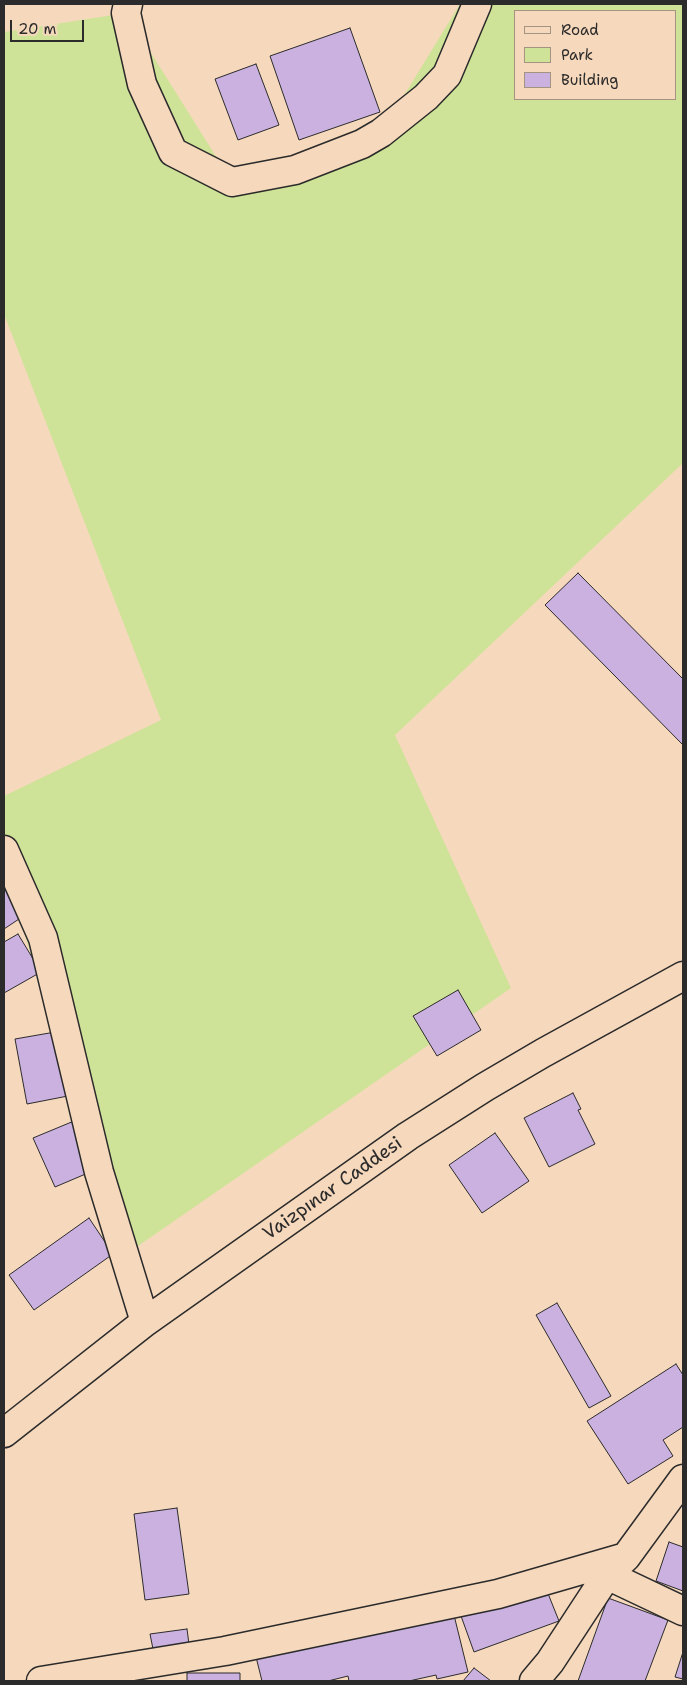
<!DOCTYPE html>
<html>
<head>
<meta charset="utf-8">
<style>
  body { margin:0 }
  #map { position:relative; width:687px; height:1685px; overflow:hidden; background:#f6d8bc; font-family:"Shantell Sans",sans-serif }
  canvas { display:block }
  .frame { position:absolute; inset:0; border:5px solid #2b2b2b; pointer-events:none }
  .legend { position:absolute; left:514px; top:10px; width:162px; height:90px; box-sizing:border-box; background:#f6d8bc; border:1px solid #a59382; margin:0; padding:6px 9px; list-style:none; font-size:15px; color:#2b2b2b }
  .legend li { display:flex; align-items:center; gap:10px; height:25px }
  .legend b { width:25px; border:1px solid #a59382 }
  .scale { position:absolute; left:10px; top:20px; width:74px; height:22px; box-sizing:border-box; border:2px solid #2b2b2b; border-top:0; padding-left:6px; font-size:15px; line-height:18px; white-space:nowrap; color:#2b2b2b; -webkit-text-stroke:4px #f6d8bc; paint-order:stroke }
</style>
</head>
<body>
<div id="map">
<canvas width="687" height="1685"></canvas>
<div class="frame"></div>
<ul class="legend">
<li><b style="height:6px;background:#f6d8bc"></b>Road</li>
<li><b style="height:14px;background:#cfe398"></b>Park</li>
<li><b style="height:14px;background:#cab1df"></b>Building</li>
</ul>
<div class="scale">20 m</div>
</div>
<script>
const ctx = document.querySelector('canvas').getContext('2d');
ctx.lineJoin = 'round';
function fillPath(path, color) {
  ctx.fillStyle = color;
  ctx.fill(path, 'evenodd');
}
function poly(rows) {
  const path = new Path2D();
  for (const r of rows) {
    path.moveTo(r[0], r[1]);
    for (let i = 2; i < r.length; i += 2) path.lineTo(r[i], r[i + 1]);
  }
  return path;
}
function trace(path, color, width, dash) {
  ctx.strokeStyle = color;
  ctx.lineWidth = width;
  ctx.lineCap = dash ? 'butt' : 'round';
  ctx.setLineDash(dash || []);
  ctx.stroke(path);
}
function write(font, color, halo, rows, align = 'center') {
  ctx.font = font + ' "Shantell Sans",sans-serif';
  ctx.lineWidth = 4.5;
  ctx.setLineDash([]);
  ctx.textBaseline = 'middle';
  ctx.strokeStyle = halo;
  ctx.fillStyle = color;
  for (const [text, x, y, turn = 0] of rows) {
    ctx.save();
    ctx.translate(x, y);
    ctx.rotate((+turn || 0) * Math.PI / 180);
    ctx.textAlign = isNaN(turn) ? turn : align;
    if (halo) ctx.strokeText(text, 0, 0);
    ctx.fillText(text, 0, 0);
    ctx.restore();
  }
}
const green = poly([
  [460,4,683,4,683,463,395,735,511,988,125,1255,4,868,4,796,161,720,4,314,4,32,126,13,232,182,381,133],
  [516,11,676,11,676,99,516,99]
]);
const building = poly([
  [350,28,380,112,299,140,270,56,350,28],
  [256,64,279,125,238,140,215,79,256,64],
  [578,573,683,679,683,745,545,605,578,573],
  [4,875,28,913,4,929,4,875],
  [18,934,41,972,4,993,4,942,18,934],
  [458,990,481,1030,437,1056,413,1016,458,990],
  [61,1031,73,1095,27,1104,15,1039,61,1031],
  [573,1093,581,1109,578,1110,595,1144,549,1167,524,1118,573,1093],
  [74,1121,95,1170,55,1187,33,1138,74,1121],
  [495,1133,529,1181,482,1213,449,1165,495,1133],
  [89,1218,113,1254,34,1310,9,1275,89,1218],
  [557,1303,611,1396,589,1408,536,1315,557,1303],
  [676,1364,683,1375,683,1427,663,1440,673,1456,628,1484,587,1421,676,1364],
  [177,1508,189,1594,145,1600,134,1514,177,1508],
  [669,1542,683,1547,683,1591,656,1581,669,1542],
  [545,1586,559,1621,474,1652,461,1616,545,1586],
  [608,1598,668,1620,645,1681,578,1681,608,1598],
  [453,1611,468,1672,437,1679,436,1675,409,1681,349,1681,348,1676,328,1681,262,1681,256,1657,453,1611],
  [187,1629,189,1644,153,1649,150,1634,187,1629],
  [683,1652,683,1679,675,1677,683,1652],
  [474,1668,491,1681,463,1681,474,1668],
  [187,1673,240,1673,240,1681,187,1681,187,1673]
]);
const minor = poly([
  [128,4,126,13,142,84,173,152,232,182,295,170,362,144,381,133,426,97,447,75,477,4],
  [4,850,43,938,99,1172,145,1322],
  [4,1433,145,1322,408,1136,485,1087,543,1053,683,976],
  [607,1575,683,1611],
  [41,1681,225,1651,498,1594,626,1557],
  [534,1681,550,1662,607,1575,626,1557,683,1479]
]);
const streetNames = [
  ["Vaizpınar Caddesi",333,1189,-35]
];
fillPath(green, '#cfe398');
fillPath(building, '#cab1df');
trace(building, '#2b2b2b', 1);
trace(minor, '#2b2b2b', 31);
trace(minor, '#f6d8bc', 28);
write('19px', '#2b2b2b', '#f6d8bc', streetNames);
</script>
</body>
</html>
